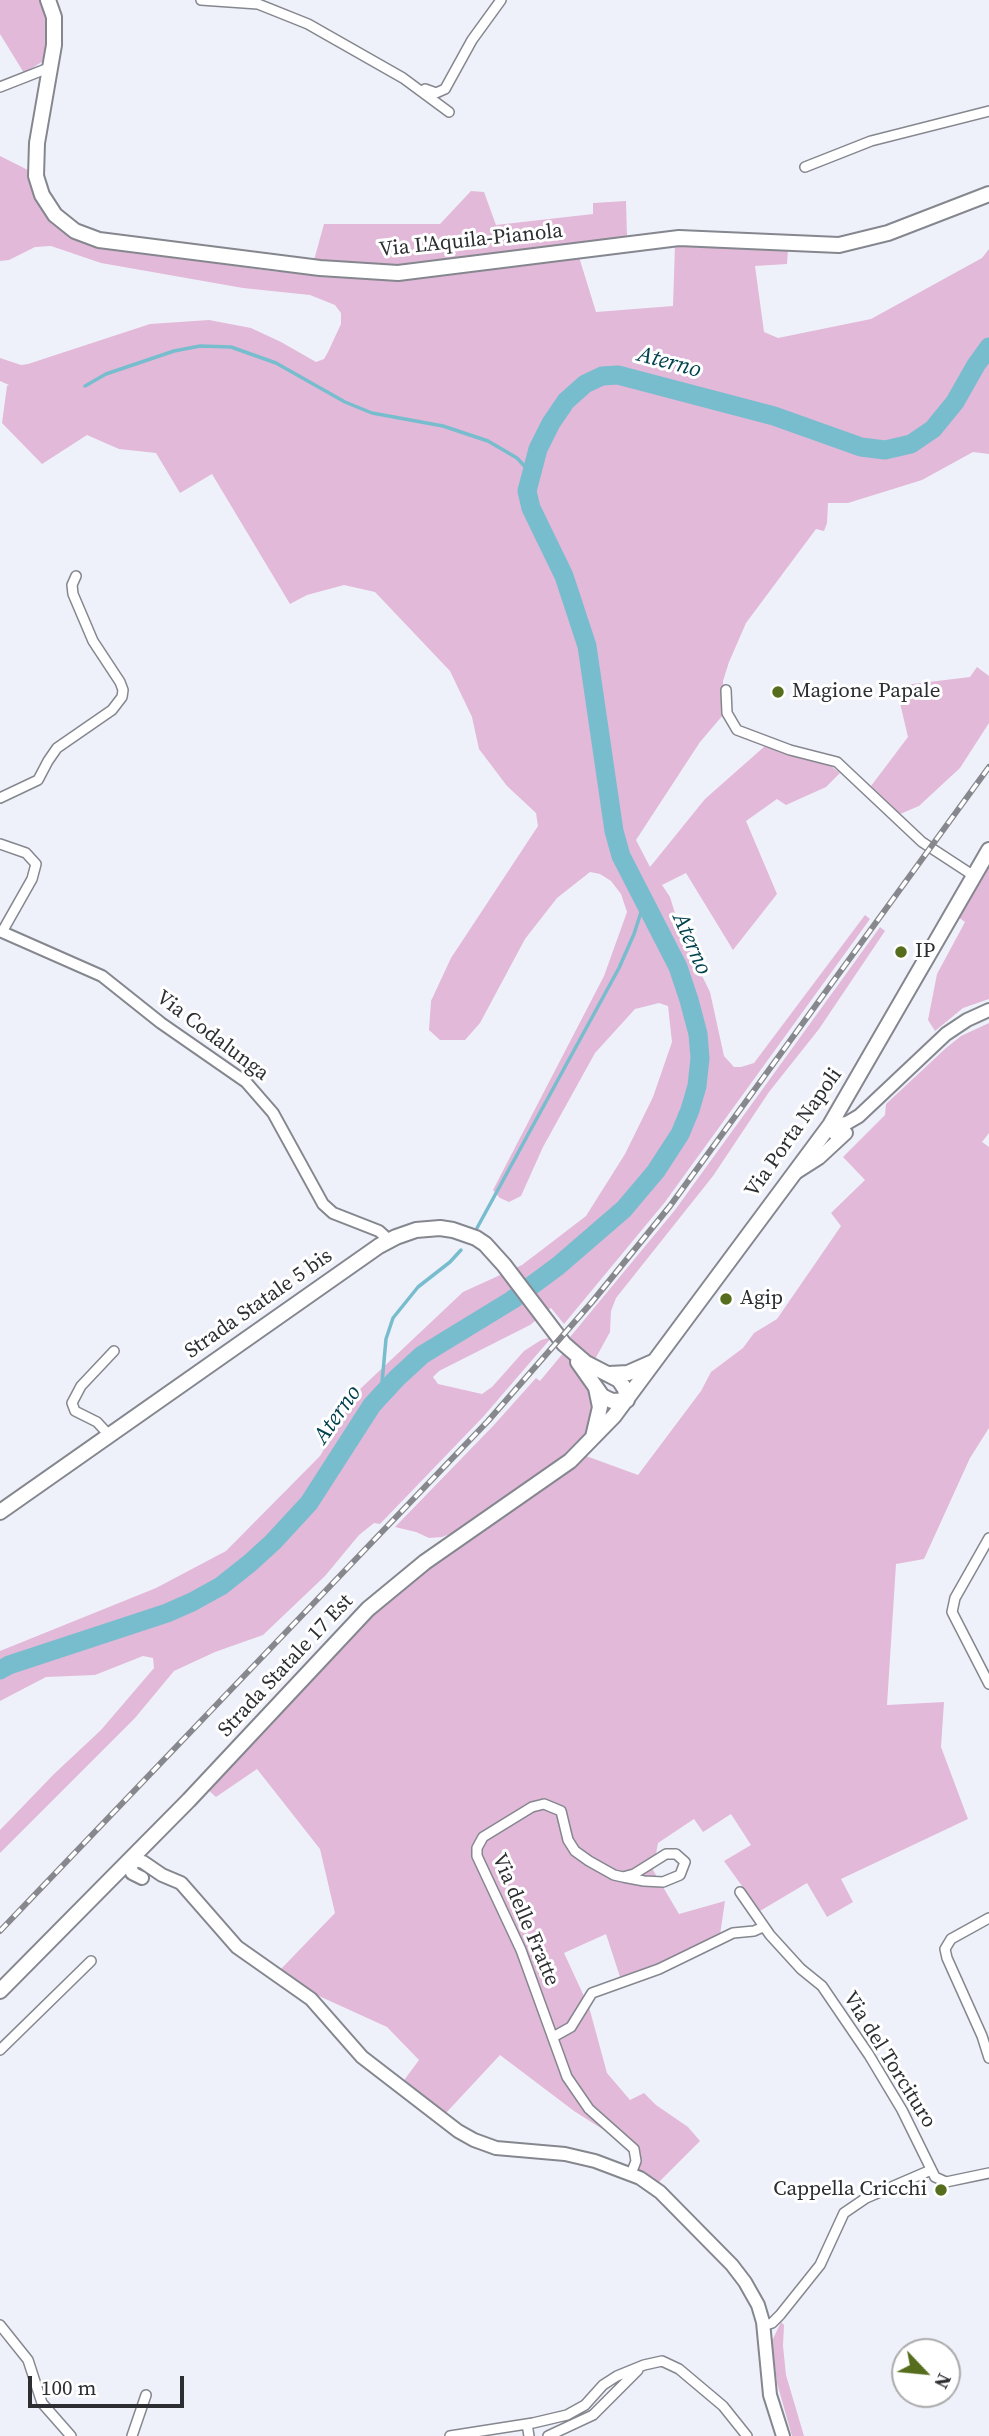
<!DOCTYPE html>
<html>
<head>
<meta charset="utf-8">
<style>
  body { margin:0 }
  #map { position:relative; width:989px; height:2436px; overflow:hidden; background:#eff1fa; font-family:"Source Serif 4",serif }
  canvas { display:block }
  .north { position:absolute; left:891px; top:2338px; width:70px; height:70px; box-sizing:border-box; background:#fff; border:2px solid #ababad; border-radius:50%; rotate:116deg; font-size:19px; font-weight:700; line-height:28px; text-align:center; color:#2d2e31 }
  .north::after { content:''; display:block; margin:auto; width:24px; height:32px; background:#566d1d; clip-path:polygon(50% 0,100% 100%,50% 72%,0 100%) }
  .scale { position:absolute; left:28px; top:2376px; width:156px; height:32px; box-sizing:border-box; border:4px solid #2d2e31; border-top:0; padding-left:9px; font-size:21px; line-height:24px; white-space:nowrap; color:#2d2e31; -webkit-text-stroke:5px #fff; paint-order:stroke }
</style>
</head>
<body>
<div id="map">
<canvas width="989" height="2436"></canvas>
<div class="north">N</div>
<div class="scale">100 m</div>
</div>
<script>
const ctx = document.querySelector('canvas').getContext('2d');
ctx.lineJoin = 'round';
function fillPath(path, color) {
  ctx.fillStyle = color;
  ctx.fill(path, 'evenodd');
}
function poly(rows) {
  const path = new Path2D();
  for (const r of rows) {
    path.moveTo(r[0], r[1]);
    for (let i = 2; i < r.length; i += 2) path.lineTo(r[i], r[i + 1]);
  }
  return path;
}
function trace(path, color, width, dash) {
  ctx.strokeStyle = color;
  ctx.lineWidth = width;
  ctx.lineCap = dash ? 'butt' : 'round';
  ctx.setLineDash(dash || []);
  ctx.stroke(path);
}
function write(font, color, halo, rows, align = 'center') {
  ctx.font = font + ' "Source Serif 4",serif';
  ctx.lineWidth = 6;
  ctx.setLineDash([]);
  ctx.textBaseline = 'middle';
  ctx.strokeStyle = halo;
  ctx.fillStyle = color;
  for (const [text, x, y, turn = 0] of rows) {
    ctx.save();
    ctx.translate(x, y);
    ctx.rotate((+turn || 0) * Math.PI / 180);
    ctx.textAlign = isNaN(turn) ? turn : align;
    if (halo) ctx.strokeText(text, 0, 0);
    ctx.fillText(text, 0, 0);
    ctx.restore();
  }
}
const green = poly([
  [0,0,43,0,50,24,45,60,24,73,0,34],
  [0,156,30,171,34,192,98,246,271,271,375,279,434,277,579,257,596,312,673,306,675,245,788,249,787,264,755,266,764,332,778,338,871,319,982,258,989,249,989,454,973,452,922,480,848,503,828,503,827,523,824,531,816,529,746,623,729,662,723,681,723,715,700,742,636,840,650,867,705,799,765,746,827,763,840,773,826,787,786,805,777,799,746,821,777,894,733,950,686,873,662,885,670,897,681,933,710,992,724,1056,734,1067,741,1067,754,1063,865,915,870,919,665,1202,564,1324,551,1308,530,1325,439,1371,433,1377,438,1384,482,1394,492,1387,524,1351,541,1340,552,1337,483,1417,380,1524,374,1523,359,1535,325,1576,263,1635,215,1652,174,1671,135,1718,0,1853,0,1830,54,1774,101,1730,154,1668,153,1658,143,1656,95,1675,46,1677,0,1701,0,1651,156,1588,226,1551,320,1456,358,1391,463,1292,522,1265,586,1216,625,1154,653,1097,672,1042,668,1006,659,1003,635,1009,595,1053,543,1147,521,1196,509,1202,500,1198,493,1190,604,976,627,912,621,894,611,881,600,874,590,872,557,898,525,939,480,1023,465,1040,440,1040,429,1030,431,1001,451,958,538,826,536,813,507,786,479,749,472,717,450,671,375,592,344,585,307,595,290,604,212,474,180,493,156,453,119,449,87,435,42,464,2,423,7,386,9,385,0,381,0,358,21,365,28,364,150,324,209,320,251,328,281,342,316,362,324,359,328,352,341,324,341,313,335,305,310,295,243,288,101,263,51,246,35,247,9,260,0,261],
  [471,191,484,192,496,225,593,214,593,203,626,201,627,237,519,253,421,264,378,266,314,260,324,224,440,224],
  [977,667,989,676,989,723,960,768,919,806,900,814,871,786,908,737,896,686,970,677],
  [989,863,989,999,963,1008,935,1031,928,1020,937,974,965,922,958,917],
  [880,927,885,931,819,1029,769,1092,713,1176,616,1298,611,1311,610,1332,594,1361,588,1385,595,1403,587,1433,563,1457,461,1530,442,1537,429,1538,416,1532,395,1527,493,1426,536,1378,540,1381,564,1352,561,1348,675,1210],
  [989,1023,989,1133,982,1142,989,1147,989,1428,970,1458,924,1559,896,1564,887,1705,944,1702,941,1747,968,1819,841,1879,853,1902,827,1917,807,1883,760,1911,724,1861,751,1845,731,1814,703,1832,694,1819,658,1843,653,1870,679,1914,725,1901,720,1935,652,1969,621,1980,606,1934,564,1953,589,2007,607,2073,630,2100,644,2093,656,2105,688,2127,700,2141,657,2184,637,2173,640,2153,574,2111,500,2055,445,2114,402,2083,419,2060,387,2027,319,1996,281,1969,335,1913,320,1849,257,1769,216,1797,207,1789,371,1614,420,1573,542,1490,586,1456,638,1475,701,1391,711,1372,743,1348,754,1333,777,1319,841,1226,831,1213,865,1180,843,1157,885,1115,886,1104,946,1048,961,1036],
  [781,2322,784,2325,783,2346,786,2375,804,2436,792,2436,777,2383,772,2341]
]);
const stream = poly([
  [85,386,106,374,174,351,200,346,231,347,276,363,345,402,372,413,443,426,488,441,517,458,531,473],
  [477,1228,619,968,634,934,644,903],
  [381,1394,386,1339,393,1318,418,1287,450,1262,461,1250]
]);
const river = poly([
  [0,1670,9,1665,167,1613,192,1602,221,1586,250,1563,273,1542,309,1503,372,1405,397,1378,422,1355,512,1300,558,1266,624,1209,656,1171,680,1134,690,1110,697,1086,700,1058,698,1034,689,1000,678,967,621,856,614,831,587,646,564,576,531,508,527,491,538,449,551,423,566,401,585,384,602,376,618,375,774,416,861,447,885,450,911,444,933,429,955,402,976,365,989,347]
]);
const minor = poly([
  [201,0,258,4,308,24,403,78,449,112],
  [0,87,51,67],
  [425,89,436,93,445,89,472,40,501,0],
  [805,167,871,141,989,111],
  [726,690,727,713,737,730,790,750,837,762,922,842,974,876],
  [0,798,38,780,48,761,57,748,112,710,122,697,123,690,120,682,93,641,73,594,72,585,76,576],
  [0,844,26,853,36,864,32,879,2,932],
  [109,1435,97,1422,75,1411,72,1403,81,1386,114,1351],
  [989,1538,955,1598,952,1612,989,1684],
  [623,1877,634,1874,666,1854,676,1854,685,1862,680,1875,663,1882,644,1881,623,1877,614,1875,589,1861,575,1851,568,1840,561,1811,544,1804,532,1807,483,1837,477,1848,477,1856,521,1950,567,2077,589,2109,634,2149,636,2161,631,2174],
  [740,1892,770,1935,801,1969,822,1986,869,2055,902,2110,935,2177,946,2182,989,2173],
  [989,1918,951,1939,945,1949,947,1958,982,2036,989,2058],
  [553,2037,571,2027,592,1993,659,1969,733,1933,754,1931,763,1927],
  [0,2050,91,1961],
  [0,2325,28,2360,42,2403,71,2436],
  [763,2326,772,2323,780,2315,820,2265,844,2213,866,2198,931,2170],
  [527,2424,529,2436],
  [132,2436,146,2395],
  [450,2436,533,2423,567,2415,585,2405,603,2385,617,2376,644,2365,662,2361,679,2369,723,2406,747,2436],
  [548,2436,593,2415,638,2370]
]);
const tertiary = poly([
  [0,931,102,976,161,1023,246,1082,273,1113,323,1204,333,1213,379,1231,389,1240]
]);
const secondary = poly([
  [845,1133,840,1136,835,1134,830,1125,847,1123,859,1116,946,1034,967,1020,989,1010],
  [797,1172,819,1158,846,1133],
  [142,1878,132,1873,130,1859,143,1862,162,1875,181,1883,237,1947,311,1999,362,2057,458,2131,474,2140,496,2148,565,2154,595,2161,640,2178,660,2192,732,2265,745,2282,758,2305,763,2322,770,2395,783,2436]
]);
const primary = poly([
  [48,0,54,17,54,45,37,143,36,176,42,195,55,215,75,231,99,240,320,268,398,273,679,238,839,245,888,233,989,194],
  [578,1362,602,1396,612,1401,627,1400],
  [609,1374,628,1373,653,1362],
  [593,1437,600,1407,596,1388],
  [0,1512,379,1246,396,1237,416,1230,440,1228,453,1230,476,1238,485,1244,504,1265,564,1344,586,1363,619,1380,625,1389,627,1400],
  [0,1991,189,1800,368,1609,425,1562,570,1461,614,1416,830,1125,989,850]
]);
const rail = poly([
  [0,1931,488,1421,592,1302,670,1206,989,767]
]);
const markers = [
  [778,692,7,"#566d1d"],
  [901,952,7,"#566d1d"],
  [726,1299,7,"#566d1d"],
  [941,2190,7,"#566d1d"]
];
const streetNames = [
  ["Via L'Aquila-Pianola",471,241,-6],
  ["Via Codalunga",212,1036,37],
  ["Via Porta Napoli",794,1133,-55],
  ["Strada Statale 5 bis",259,1304,-35],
  ["Strada Statale 17 Est",286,1666,-47],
  ["Via delle Fratte",525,1920,67],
  ["Via del Torcituro",889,2060,58]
];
const poiNames = [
  ["Magione Papale",792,692],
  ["IP",915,952],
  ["Agip",740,1299],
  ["Cappella Cricchi",927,2190,"right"]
];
const waterNames = [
  ["Aterno",669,363,15],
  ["Aterno",691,944,66],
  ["Aterno",338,1415,-55]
];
fillPath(green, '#e2b9d8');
trace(stream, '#78bdce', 3.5);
trace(river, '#78bdce', 19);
trace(minor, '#85878f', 12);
trace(tertiary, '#85878f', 14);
trace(secondary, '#85878f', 16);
trace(primary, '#85878f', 18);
trace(minor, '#fff', 9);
trace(tertiary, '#fff', 10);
trace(secondary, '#fff', 12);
trace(primary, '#fff', 14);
trace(rail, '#86888d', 6);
trace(rail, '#fff', 3.5, [10]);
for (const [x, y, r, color] of markers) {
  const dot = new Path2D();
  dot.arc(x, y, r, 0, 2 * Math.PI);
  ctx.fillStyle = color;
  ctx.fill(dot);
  trace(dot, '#fff', 2.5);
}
write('21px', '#2d2e31', '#fff', streetNames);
write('21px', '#2d2e31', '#fff', poiNames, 'left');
write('italic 23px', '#00424e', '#fff', waterNames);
</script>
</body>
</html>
